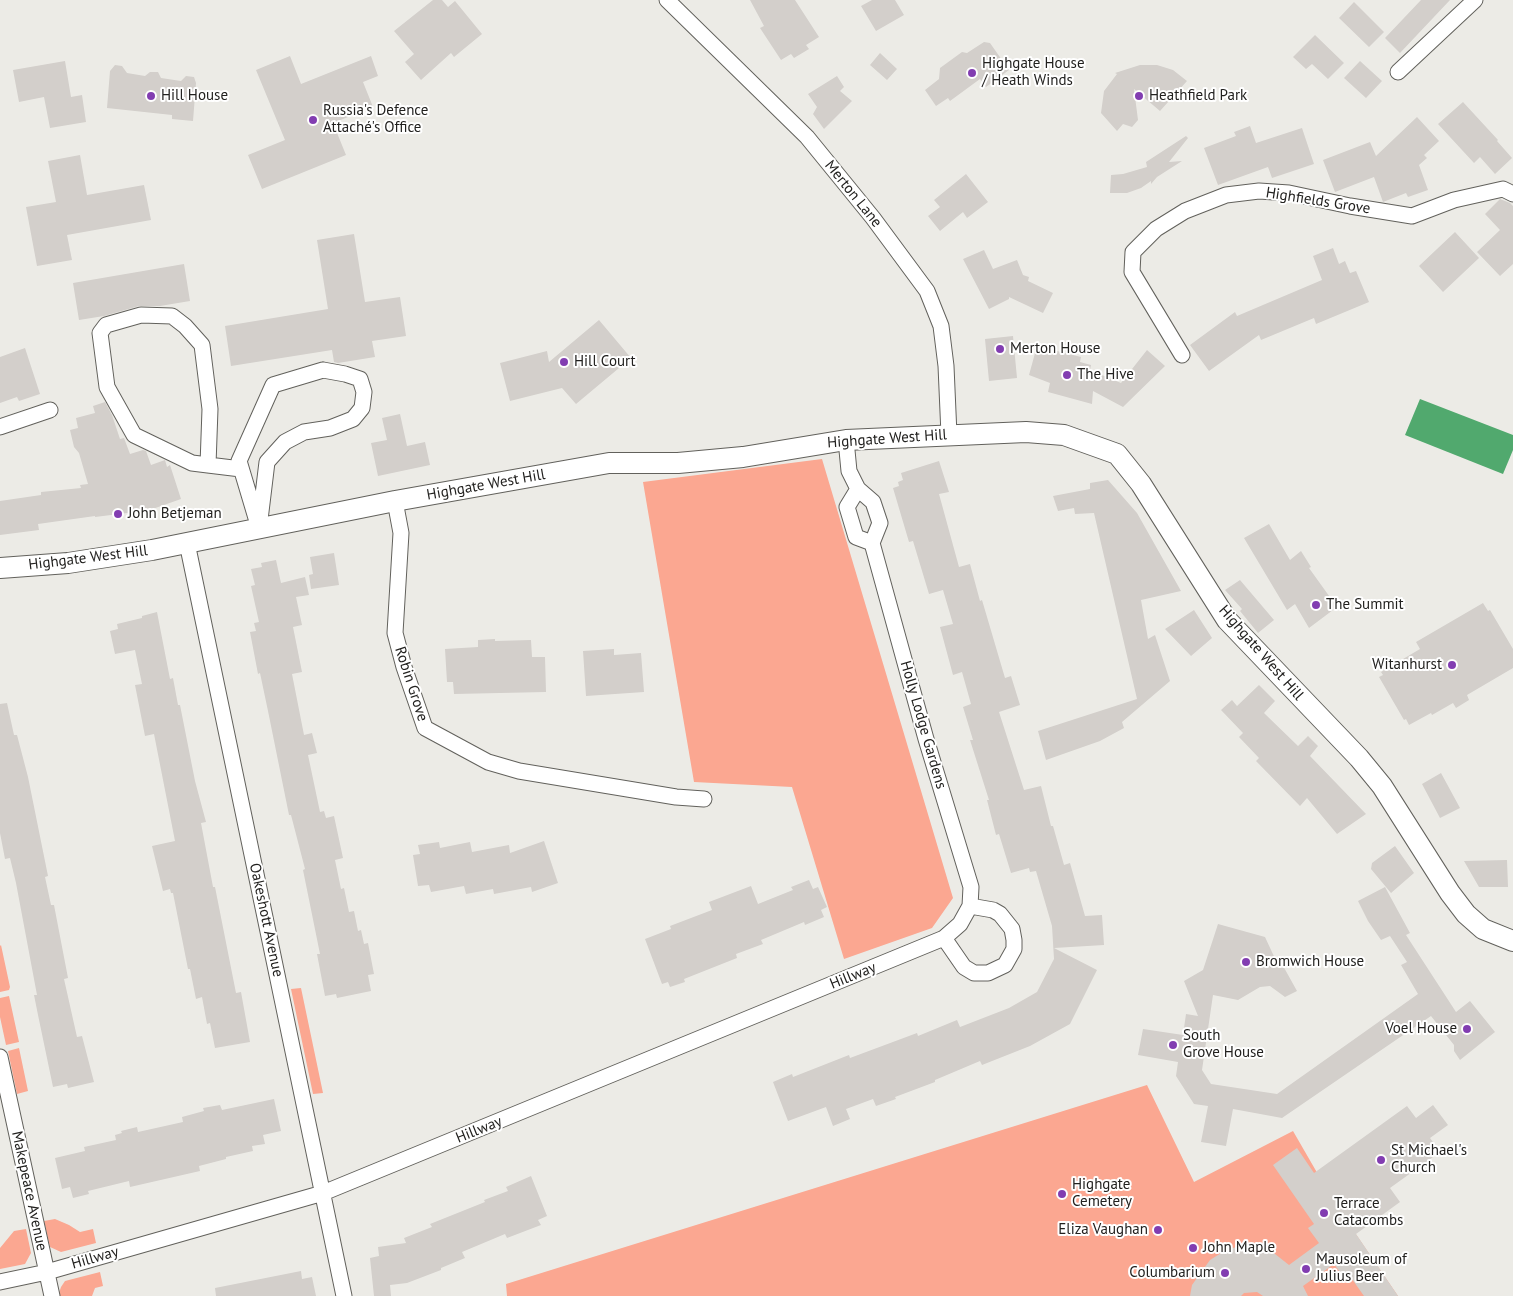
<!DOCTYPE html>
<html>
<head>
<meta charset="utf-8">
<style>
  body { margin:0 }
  canvas { display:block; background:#ecebe6 }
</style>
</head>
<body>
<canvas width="1513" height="1296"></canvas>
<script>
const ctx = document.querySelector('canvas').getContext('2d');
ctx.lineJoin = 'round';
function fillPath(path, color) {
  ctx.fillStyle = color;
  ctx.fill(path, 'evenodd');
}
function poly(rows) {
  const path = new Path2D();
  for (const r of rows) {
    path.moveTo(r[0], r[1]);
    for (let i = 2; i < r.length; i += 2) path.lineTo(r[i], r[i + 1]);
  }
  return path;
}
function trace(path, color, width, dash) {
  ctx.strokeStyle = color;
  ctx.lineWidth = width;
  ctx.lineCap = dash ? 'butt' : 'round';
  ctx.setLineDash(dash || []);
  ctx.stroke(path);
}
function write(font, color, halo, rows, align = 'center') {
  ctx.font = font + ' "PT Sans",sans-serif';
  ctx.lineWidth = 4;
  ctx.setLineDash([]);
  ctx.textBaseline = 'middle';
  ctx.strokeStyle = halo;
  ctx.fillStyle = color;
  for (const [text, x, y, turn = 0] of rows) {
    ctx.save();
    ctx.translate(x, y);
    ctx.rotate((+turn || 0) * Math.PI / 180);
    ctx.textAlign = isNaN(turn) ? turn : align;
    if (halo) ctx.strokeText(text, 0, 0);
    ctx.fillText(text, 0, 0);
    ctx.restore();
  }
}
const green = poly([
  [822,459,953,898,932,928,844,959,792,787,694,782,643,482],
  [1,945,10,987,9,990,0,992,0,946],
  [301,988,323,1093,313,1094,291,989],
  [9,996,19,1042,6,1045,0,1017,0,998],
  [19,1048,28,1091,17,1094,8,1051],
  [1147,1085,1194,1182,1293,1131,1334,1202,1398,1296,507,1296,506,1284],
  [55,1219,69,1225,80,1232,93,1229,96,1243,61,1252,50,1247,44,1221],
  [26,1229,31,1253,25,1264,0,1269,0,1248,14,1231],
  [100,1272,103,1286,95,1288,92,1296,58,1296,61,1287,65,1281]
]);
const water = poly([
  [1420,399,1513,435,1513,450,1503,474,1405,435]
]);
const building = poly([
  [433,0,442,0,448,7,455,1,482,34,454,57,451,53,421,80,405,62,414,54,394,31],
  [750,0,795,0,819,37,806,45,809,49,794,58,791,54,781,60,760,28,764,26],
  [872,0,895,0,904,15,876,31,861,6],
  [1421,0,1450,0,1400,53,1385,38],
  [1354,2,1384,32,1369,47,1339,18],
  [1315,35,1344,63,1328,79,1312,64,1306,69,1293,57],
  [984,42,990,43,1009,70,986,87,980,79,950,101,948,98,936,106,925,90,939,79,940,68,962,52,967,53],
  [880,53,897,69,887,80,870,65],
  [290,56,301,84,371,56,378,76,363,82,373,107,333,123,346,155,262,189,248,155,285,140,256,70],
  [65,61,71,97,82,95,86,122,50,128,44,97,19,102,13,70],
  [1360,61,1382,81,1366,98,1344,78],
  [115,65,122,66,127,73,145,76,150,72,158,72,161,78,181,81,186,76,194,77,196,83,193,121,172,119,172,115,107,108,110,71],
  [1140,65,1157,65,1173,70,1187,81,1160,111,1134,89,1138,120,1132,127,1123,124,1117,131,1101,113,1104,91,1117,74,1115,73],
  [837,76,844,87,840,91,852,101,824,129,813,114,817,107,808,94],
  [1463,102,1498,140,1497,141,1512,158,1495,174,1480,157,1474,163,1438,124],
  [1417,117,1439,141,1424,155,1427,158,1419,165,1428,190,1408,197,1406,193,1383,202,1374,177,1335,192,1323,160,1370,142,1376,156],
  [1250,126,1256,143,1302,128,1314,164,1272,178,1268,167,1218,185,1204,148,1236,136,1234,132],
  [1186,136,1188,138,1169,162,1182,161,1157,177,1151,184,1151,181,1141,188,1127,193,1110,193,1111,175,1123,174,1147,167,1146,162],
  [80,155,87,195,144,185,151,220,67,235,72,260,37,266,26,207,56,202,48,161],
  [966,174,988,202,967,218,963,212,940,231,928,216,940,207,934,200],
  [1500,199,1510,203,1513,206,1513,264,1500,276,1477,252,1500,230,1485,214],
  [1455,232,1479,258,1443,292,1419,266],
  [354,234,365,302,400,297,406,336,372,341,375,357,338,363,334,362,332,350,231,366,225,326,328,309,317,240],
  [1333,248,1339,264,1345,261,1350,273,1356,271,1369,302,1316,324,1314,318,1261,340,1259,335,1209,371,1190,345,1235,312,1237,316,1322,280,1313,256],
  [984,250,993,269,1017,260,1023,275,1029,277,1028,281,1053,293,1043,313,1009,297,1009,299,989,309,963,259],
  [184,264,190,301,160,306,139,306,104,316,79,320,73,283],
  [599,320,631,358,576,404,562,388,510,401,500,363,547,351,549,362],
  [1013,336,1017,378,989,381,985,339],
  [1037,346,1081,357,1080,362,1091,365,1090,370,1121,383,1147,350,1165,366,1123,407,1093,391,1092,404,1048,392,1050,383,1029,375],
  [25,348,40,394,19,401,17,397,0,403,0,357],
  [105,402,112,415,120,439,124,438,130,454,143,450,146,451,151,465,165,460,167,467,170,465,181,499,144,512,143,511,95,517,95,516,38,524,39,530,0,535,0,501,41,495,41,492,81,488,80,485,88,484,79,453,74,447,70,430,78,428,76,418,95,413,93,406],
  [400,414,407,446,425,442,430,465,378,476,371,443,387,440,382,418],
  [939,461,949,492,939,494,959,567,970,564,980,601,982,600,1005,678,1011,676,1020,705,999,712,1024,790,1041,786,1051,826,1053,826,1064,865,1070,863,1085,916,1102,915,1104,945,1054,948,1097,970,1070,1024,1030,1046,982,1065,980,1061,935,1080,935,1082,895,1097,896,1099,876,1106,873,1099,846,1109,850,1119,833,1126,826,1107,788,1121,773,1082,792,1074,793,1077,849,1055,850,1058,917,1033,918,1036,957,1020,960,1027,1009,1008,1037,992,1054,959,1052,926,1036,871,1030,872,1029,868,1011,873,999,834,996,835,987,800,989,800,970,740,973,740,963,707,971,704,962,672,953,675,940,627,953,624,943,590,929,594,913,541,909,542,893,488,899,486,898,482,903,480,901,473],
  [1108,480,1137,513,1181,591,1141,600,1148,639,1155,635,1170,681,1122,722,1124,728,1100,741,1046,760,1038,731,1137,699,1094,513,1075,514,1074,508,1058,511,1053,496,1090,489,1090,483],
  [1269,524,1290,560,1301,551,1311,567,1309,568,1337,607,1309,628,1295,604,1287,610,1244,538],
  [334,553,339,585,311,589,309,575,313,574,310,557],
  [276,560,281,583,305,577,309,595,296,597,302,625,293,627,302,672,292,674,304,735,312,733,317,753,308,755,320,812,324,811,326,818,334,816,343,858,335,860,341,889,344,888,349,912,354,911,358,931,361,930,364,944,368,943,374,974,368,975,371,991,337,998,336,994,325,996,317,954,320,954,303,870,305,869,291,815,289,815,268,711,260,673,258,674,250,632,256,631,254,623,259,622,251,586,255,585,251,569,262,567,261,563],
  [1240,580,1274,620,1258,633,1240,611,1242,609,1225,590],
  [1483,603,1488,611,1490,610,1513,649,1513,668,1467,695,1469,700,1456,708,1453,703,1432,715,1431,713,1409,725,1406,719,1404,720,1379,677,1383,675,1381,672,1420,649,1416,642],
  [1194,610,1212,638,1191,656,1165,629],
  [157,612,170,679,173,678,178,705,180,705,195,781,206,822,201,823,213,887,215,887,236,993,241,992,250,1042,215,1048,210,1023,207,1024,202,997,196,999,190,969,188,969,173,893,171,893,170,889,163,891,152,846,175,841,154,734,145,736,135,685,142,684,135,650,115,654,110,631,118,629,117,624,142,618,142,616],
  [495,639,495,641,531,640,532,657,545,657,546,692,454,694,453,682,447,682,445,649,478,647,478,640],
  [614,649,614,655,641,653,644,692,586,696,583,651],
  [1259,685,1275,701,1264,713,1298,746,1308,736,1318,746,1310,756,1366,814,1337,834,1307,798,1300,806,1256,761,1259,758,1239,737,1243,733,1221,710,1232,700,1237,706],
  [7,703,14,735,17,735,28,777,48,876,45,877,51,905,54,905,68,978,64,979,77,1037,82,1036,94,1082,68,1088,67,1084,53,1087,38,1015,34,995,37,995,16,883,10,858,5,859,0,833,0,704],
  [1441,773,1460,808,1440,818,1422,784],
  [544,841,558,883,532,892,531,887,494,894,493,889,466,894,464,886,431,892,429,885,418,886,413,855,420,854,418,845,439,842,440,848,470,842,472,852,509,845,510,853],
  [1395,846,1414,873,1391,893,1371,869,1372,863],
  [1507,860,1508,887,1479,887,1464,861],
  [809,880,813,889,818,887,827,907,821,910,824,917,805,925,804,922,761,940,763,944,736,954,737,958,684,979,685,982,670,987,668,982,662,984,645,939,671,929,670,926,712,910,709,902,751,886,758,904,793,890,791,887],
  [1385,887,1410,933,1406,935,1456,1012,1470,1001,1495,1032,1460,1060,1454,1051,1454,1045,1431,1016,1282,1118,1233,1109,1226,1146,1201,1142,1208,1106,1194,1104,1176,1076,1178,1062,1138,1055,1143,1029,1183,1035,1186,1014,1198,1016,1184,981,1203,970,1218,924,1265,937,1278,965,1282,964,1297,991,1285,997,1270,986,1260,987,1238,1000,1213,995,1202,1070,1211,1084,1277,1094,1418,994,1401,965,1407,962,1390,936,1381,940,1368,921,1358,901],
  [274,1099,281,1131,263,1135,265,1144,252,1146,253,1151,226,1157,226,1159,199,1166,200,1171,130,1187,129,1181,88,1191,89,1194,73,1198,70,1187,62,1189,55,1158,85,1151,84,1147,116,1140,115,1135,122,1133,121,1131,137,1127,138,1132,183,1122,182,1117,204,1111,203,1108,220,1105,222,1110],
  [1433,1105,1448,1125,1430,1138,1440,1152,1390,1188,1400,1202,1356,1234,1398,1296,1364,1296,1347,1272,1342,1275,1334,1264,1303,1286,1308,1296,1263,1296,1257,1292,1244,1293,1241,1296,1190,1296,1192,1285,1210,1260,1226,1250,1247,1244,1270,1250,1289,1265,1319,1243,1308,1228,1314,1224,1273,1165,1297,1148,1314,1173,1407,1106,1416,1118],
  [531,1176,547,1216,538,1220,541,1225,507,1238,505,1234,462,1252,465,1258,441,1268,441,1270,407,1283,390,1285,391,1296,374,1296,370,1258,379,1256,378,1247,406,1243,404,1238,432,1227,430,1224,485,1202,484,1200,508,1191,506,1187],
  [301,1271,302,1279,312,1277,316,1296,216,1296,215,1288]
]);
const minor = poly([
  [667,0,807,137,873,218,927,291,941,326,946,366,949,435],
  [1398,72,1475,0],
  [1182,355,1132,272,1133,252,1156,229,1185,211,1226,195,1259,191,1289,193,1350,206,1412,216,1454,200,1503,189,1513,194],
  [323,370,345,374,360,379,364,392,362,408,353,419,330,428,304,432,285,442,267,462,259,528,239,461,273,385,323,370],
  [0,427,50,410],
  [208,465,210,409,202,345,185,326,172,316,141,315,106,325,100,333,107,387,134,435,192,463,208,465,241,469],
  [858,489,847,507,856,537,872,543],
  [395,501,401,533,395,633,404,667,425,728,488,762,519,771,676,797,704,799],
  [187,543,344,1296],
  [944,938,964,967,974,973,988,973,1005,965,1014,949,1014,940,1012,929,1000,914,993,910,970,906],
  [0,1057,52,1296],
  [0,1282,47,1272,323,1193,944,938,960,924,970,906,971,887,926,739,872,543,880,523,873,502,858,489,849,471,846,440]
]);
const tertiary = poly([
  [0,568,68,563,152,550,395,501,609,463,678,463,743,457,846,440,1026,432,1064,435,1117,454,1141,484,1227,620,1359,758,1382,786,1450,893,1466,914,1483,929,1513,941]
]);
const markers = [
  [972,73,5,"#823db1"],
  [151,96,5,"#823db1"],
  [1139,96,5,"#823db1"],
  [313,120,5,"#823db1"],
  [1000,349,5,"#823db1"],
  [564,362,5,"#823db1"],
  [1067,375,5,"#823db1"],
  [118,514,5,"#823db1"],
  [1316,605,5,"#823db1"],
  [1452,665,5,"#823db1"],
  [1246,962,5,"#823db1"],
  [1467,1029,5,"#823db1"],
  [1173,1045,5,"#823db1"],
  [1381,1160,5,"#823db1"],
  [1062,1194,5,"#823db1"],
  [1324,1213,5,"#823db1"],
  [1158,1230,5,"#823db1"],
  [1193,1248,5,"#823db1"],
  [1306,1269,5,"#823db1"],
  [1225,1273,5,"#823db1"]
];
const poiNames = [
  ["Highgate House",982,64],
  ["/ Heath Winds",982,81],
  ["Hill House",161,96],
  ["Heathfield Park",1149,96],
  ["Russia's Defence",323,111],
  ["Attaché's Office",323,128],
  ["Merton House",1010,349],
  ["Hill Court",574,362],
  ["The Hive",1077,375],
  ["John Betjeman",128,514],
  ["The Summit",1326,605],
  ["Witanhurst",1442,665,"right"],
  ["Bromwich House",1256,962],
  ["Voel House",1457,1029,"right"],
  ["South",1183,1036],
  ["Grove House",1183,1053],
  ["St Michael's",1391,1151],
  ["Church",1391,1168],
  ["Highgate",1072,1185],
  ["Cemetery",1072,1202],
  ["Terrace",1334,1204],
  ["Catacombs",1334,1221],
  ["Eliza Vaughan",1148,1230,"right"],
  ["John Maple",1203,1248],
  ["Mausoleum of",1316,1260],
  ["Julius Beer",1316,1277],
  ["Columbarium",1215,1273,"right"]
];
const streetNames = [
  ["Merton Lane",853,194,51],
  ["Highfields Grove",1318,201,9],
  ["Highgate West Hill",887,439,-4],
  ["Highgate West Hill",486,485,-10],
  ["Highgate West Hill",88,558,-7],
  ["Highgate West Hill",1261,653,49],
  ["Robin Grove",411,684,72],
  ["Holly Lodge Gardens",923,725,74],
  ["Oakeshott Avenue",266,920,78],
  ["Hillway",853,976,-22],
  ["Hillway",479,1130,-22],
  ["Makepeace Avenue",29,1191,78],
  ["Hillway",95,1258,-16]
];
fillPath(green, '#fba791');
fillPath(water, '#51a96e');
fillPath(building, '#d3cfcb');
trace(minor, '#62615c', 17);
trace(tertiary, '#62615c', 22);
trace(minor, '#fff', 15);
trace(tertiary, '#fff', 20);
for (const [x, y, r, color] of markers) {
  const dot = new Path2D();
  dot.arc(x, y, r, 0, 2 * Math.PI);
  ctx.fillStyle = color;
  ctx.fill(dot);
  trace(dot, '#fff', 2);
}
write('15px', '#22211f', '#fff', poiNames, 'left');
write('15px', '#22211f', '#fff', streetNames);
</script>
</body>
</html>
